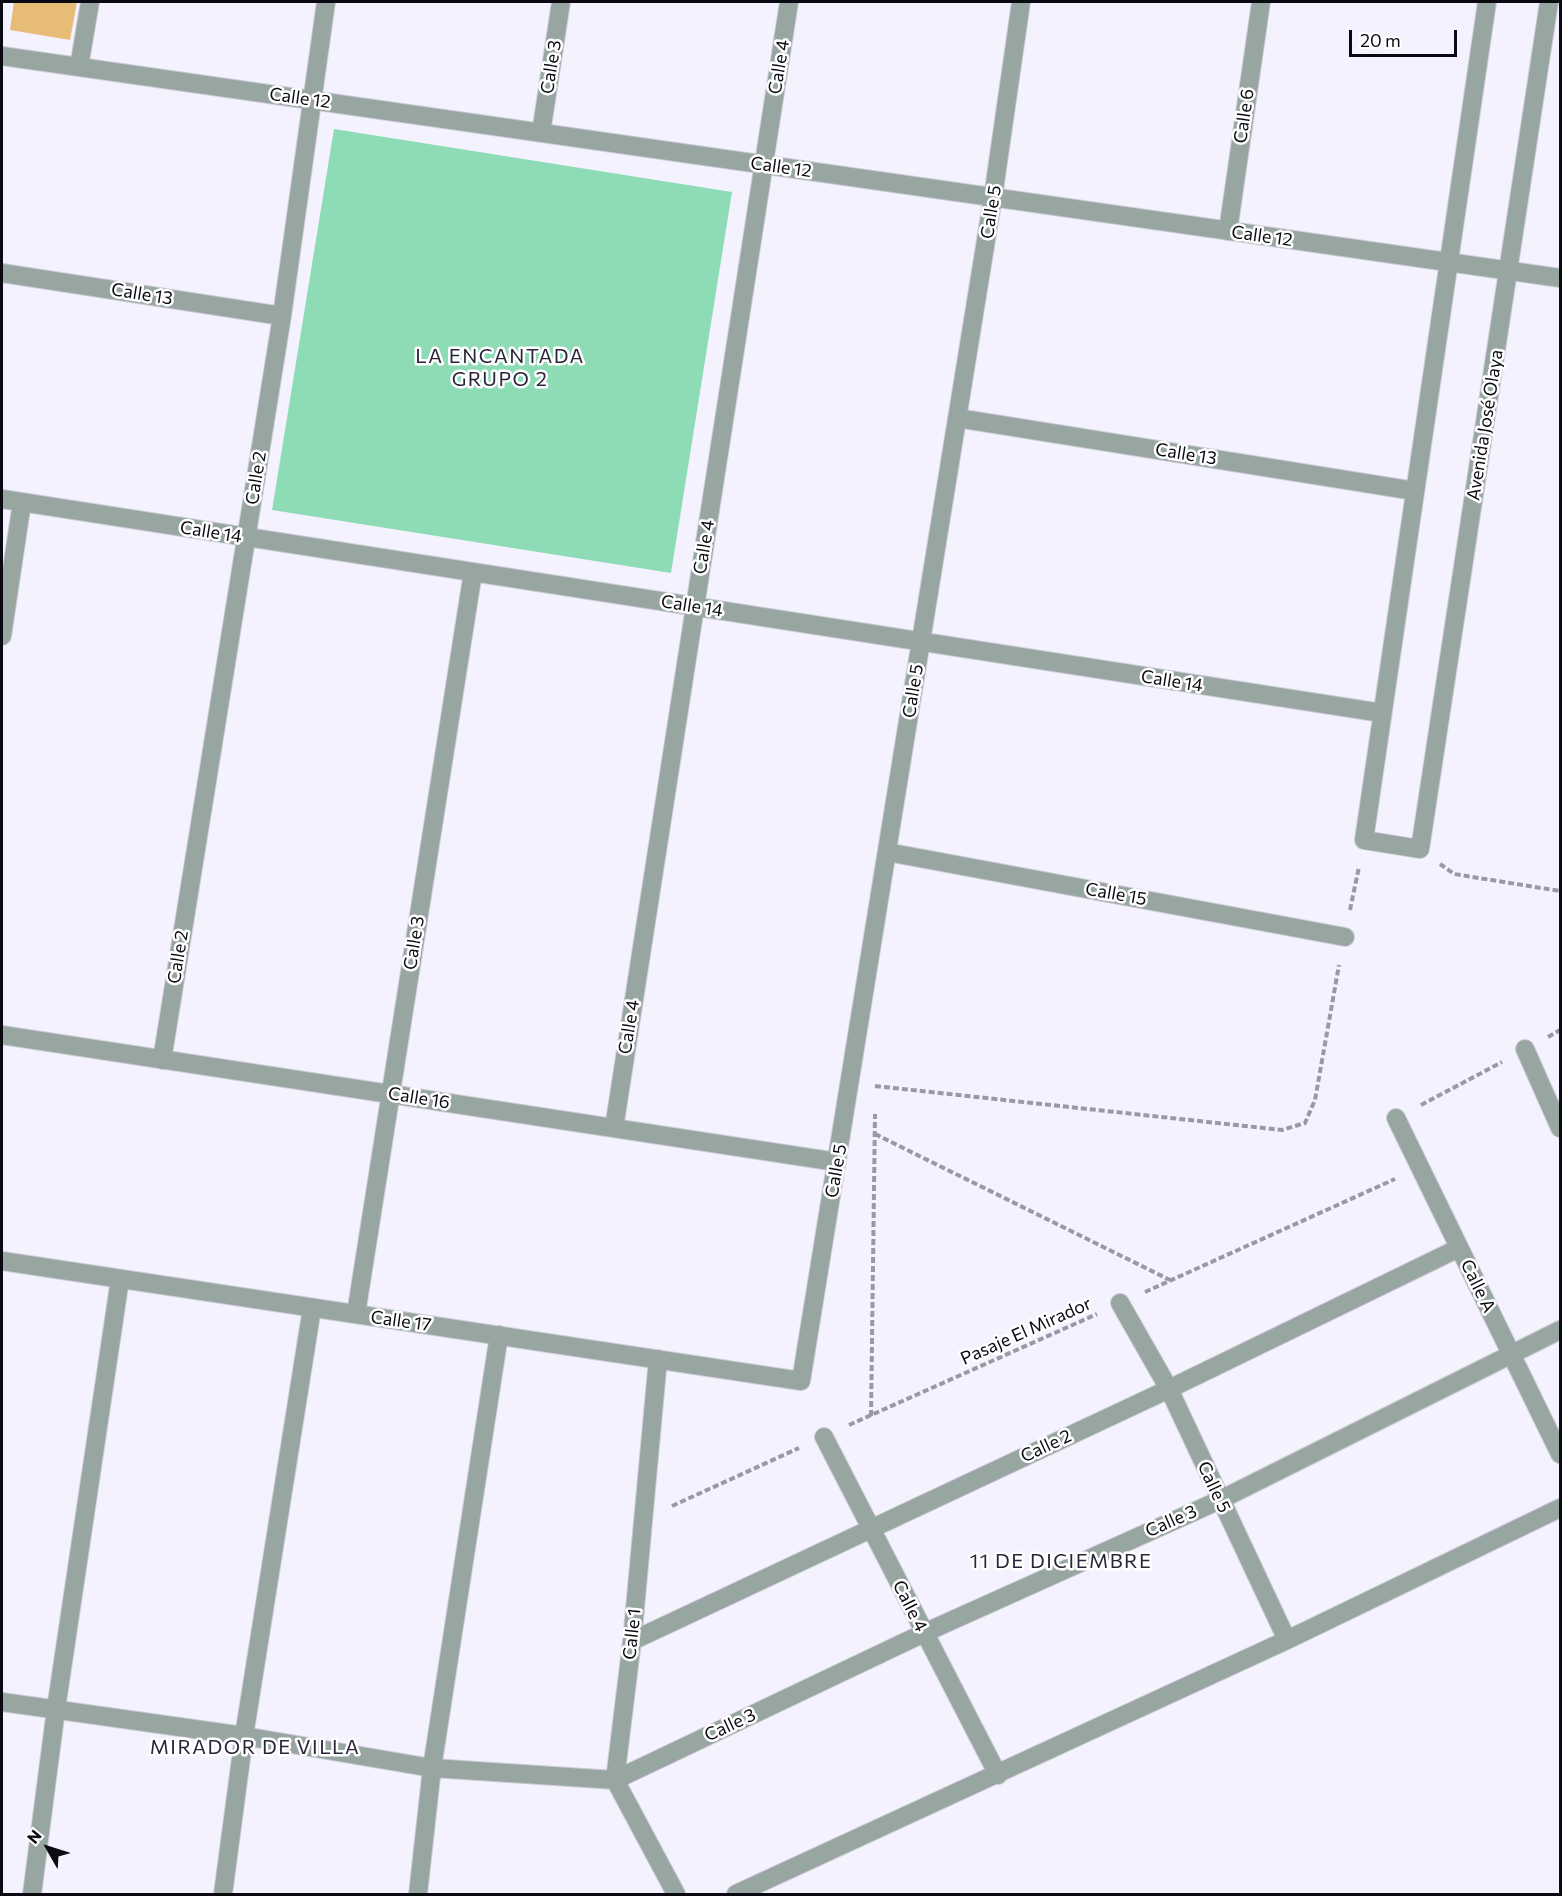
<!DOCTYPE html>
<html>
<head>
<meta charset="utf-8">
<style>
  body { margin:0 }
  #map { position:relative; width:1562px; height:1896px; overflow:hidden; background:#f4f2fe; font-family:Commissioner,sans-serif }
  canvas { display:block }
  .frame { position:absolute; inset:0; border:3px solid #0b0a13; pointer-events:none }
  .north { position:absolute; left:18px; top:1818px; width:60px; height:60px; -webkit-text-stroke:4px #fff; paint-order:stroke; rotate:309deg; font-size:16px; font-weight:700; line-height:24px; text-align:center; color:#0b0a13 }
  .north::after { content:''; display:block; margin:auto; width:21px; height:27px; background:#0b0a13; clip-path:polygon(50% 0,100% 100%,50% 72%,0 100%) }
  .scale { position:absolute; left:1349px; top:30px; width:108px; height:27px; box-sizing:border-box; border:3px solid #0b0a13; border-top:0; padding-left:8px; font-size:18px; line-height:21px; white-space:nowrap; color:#0b0a13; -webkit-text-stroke:4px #fff; paint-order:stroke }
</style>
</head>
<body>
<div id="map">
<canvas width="1562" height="1896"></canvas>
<div class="frame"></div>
<div class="north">N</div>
<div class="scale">20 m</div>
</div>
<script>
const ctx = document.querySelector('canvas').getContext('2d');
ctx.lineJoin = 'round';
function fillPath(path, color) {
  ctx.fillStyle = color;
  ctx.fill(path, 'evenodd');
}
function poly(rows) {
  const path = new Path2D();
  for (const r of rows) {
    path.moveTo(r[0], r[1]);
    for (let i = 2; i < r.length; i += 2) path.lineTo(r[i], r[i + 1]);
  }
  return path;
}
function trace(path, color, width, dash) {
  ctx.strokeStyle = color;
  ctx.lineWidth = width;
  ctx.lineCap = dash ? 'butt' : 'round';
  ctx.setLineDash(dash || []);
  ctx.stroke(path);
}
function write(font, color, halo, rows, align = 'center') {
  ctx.font = font + ' Commissioner,sans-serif';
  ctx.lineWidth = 5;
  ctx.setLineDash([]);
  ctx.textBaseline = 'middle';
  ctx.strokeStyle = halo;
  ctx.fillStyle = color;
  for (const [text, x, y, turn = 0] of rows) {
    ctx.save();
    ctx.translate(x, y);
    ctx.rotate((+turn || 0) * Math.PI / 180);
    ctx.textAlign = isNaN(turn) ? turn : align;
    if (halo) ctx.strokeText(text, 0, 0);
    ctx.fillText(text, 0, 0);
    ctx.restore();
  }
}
const green = poly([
  [334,129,732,192,671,573,272,510]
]);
const building = poly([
  [14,2,77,2,70,40,10,30]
]);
const path = poly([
  [1440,864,1454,874,1560,891],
  [1350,910,1359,867],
  [1548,1037,1560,1030],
  [875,1086,1282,1130,1305,1123,1315,1100,1339,965],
  [1421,1105,1502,1062],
  [875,1134,1170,1280],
  [1145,1292,1395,1179],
  [871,1416,875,1114],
  [849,1425,1097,1314],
  [672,1506,799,1448]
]);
const minor = poly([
  [1487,2,1364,840,1420,849,1549,2],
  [2,56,1560,278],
  [79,67,90,2],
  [541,133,561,2],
  [1228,231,1261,2],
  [2,273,282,316],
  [957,418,1415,491],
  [2,499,1382,713],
  [2,636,22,502],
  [887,852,1345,937],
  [2,1035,837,1162],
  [1525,1049,1560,1128],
  [162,1060,282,316,326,2],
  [1396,1118,1560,1454],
  [614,1128,789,2],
  [2,1261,801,1381,993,197,1021,2],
  [1120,1303,1169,1389,1287,1640],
  [356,1314,473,572],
  [658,1359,632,1641,615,1780,676,1894],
  [824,1437,998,1775],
  [632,1641,1169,1389,1459,1248],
  [2,1702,244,1736,432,1768,615,1780,924,1633,1220,1500,1560,1330],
  [32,1894,56,1709,120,1279],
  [223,1894,244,1736,312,1308],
  [418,1894,432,1768,499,1335],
  [736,1894,1287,1640,1560,1508]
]);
const streetNames = [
  ["Calle 3",551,67,-81],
  ["Calle 4",779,67,-81],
  ["Calle 12",300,98,8],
  ["Calle 6",1244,116,-82],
  ["Calle 12",781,167,8],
  ["Calle 5",991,212,-81],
  ["Calle 12",1262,236,8],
  ["Calle 13",142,294,9],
  ["Avenida José Olaya",1485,425,-81],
  ["Calle 13",1186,454,9],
  ["Calle 2",256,478,-81],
  ["Calle 14",211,532,9],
  ["Calle 4",704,547,-81],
  ["Calle 14",692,606,9],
  ["Calle 14",1172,681,9],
  ["Calle 5",913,691,-81],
  ["Calle 15",1116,894,10],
  ["Calle 3",414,943,-81],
  ["Calle 2",178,957,-81],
  ["Calle 4",629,1027,-81],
  ["Calle 16",419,1098,9],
  ["Calle 5",836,1171,-80],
  ["Calle A",1478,1286,64],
  ["Calle 17",401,1321,8],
  ["Pasaje El Mirador",1026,1331,-24],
  ["Calle 2",1046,1446,-25],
  ["Calle 5",1214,1487,65],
  ["Calle 3",1171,1521,-24],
  ["Calle 4",910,1606,63],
  ["Calle 1",632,1634,-84],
  ["Calle 3",730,1725,-25]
];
const neighbourhoodNames = [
  ["LA ENCANTADA",500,356],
  ["GRUPO 2",500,379],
  ["11 DE DICIEMBRE",1061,1561],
  ["MIRADOR DE VILLA",255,1747]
];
fillPath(green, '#8ddcb6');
fillPath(building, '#e6bc77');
trace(minor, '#cfcdd8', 20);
trace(path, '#9a99a3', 4, [6, 3]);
trace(minor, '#98a6a1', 18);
write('18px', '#0b0a13', '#fff', streetNames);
ctx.letterSpacing = '1.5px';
write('20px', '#2a253b', '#fff', neighbourhoodNames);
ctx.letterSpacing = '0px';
</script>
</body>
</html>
